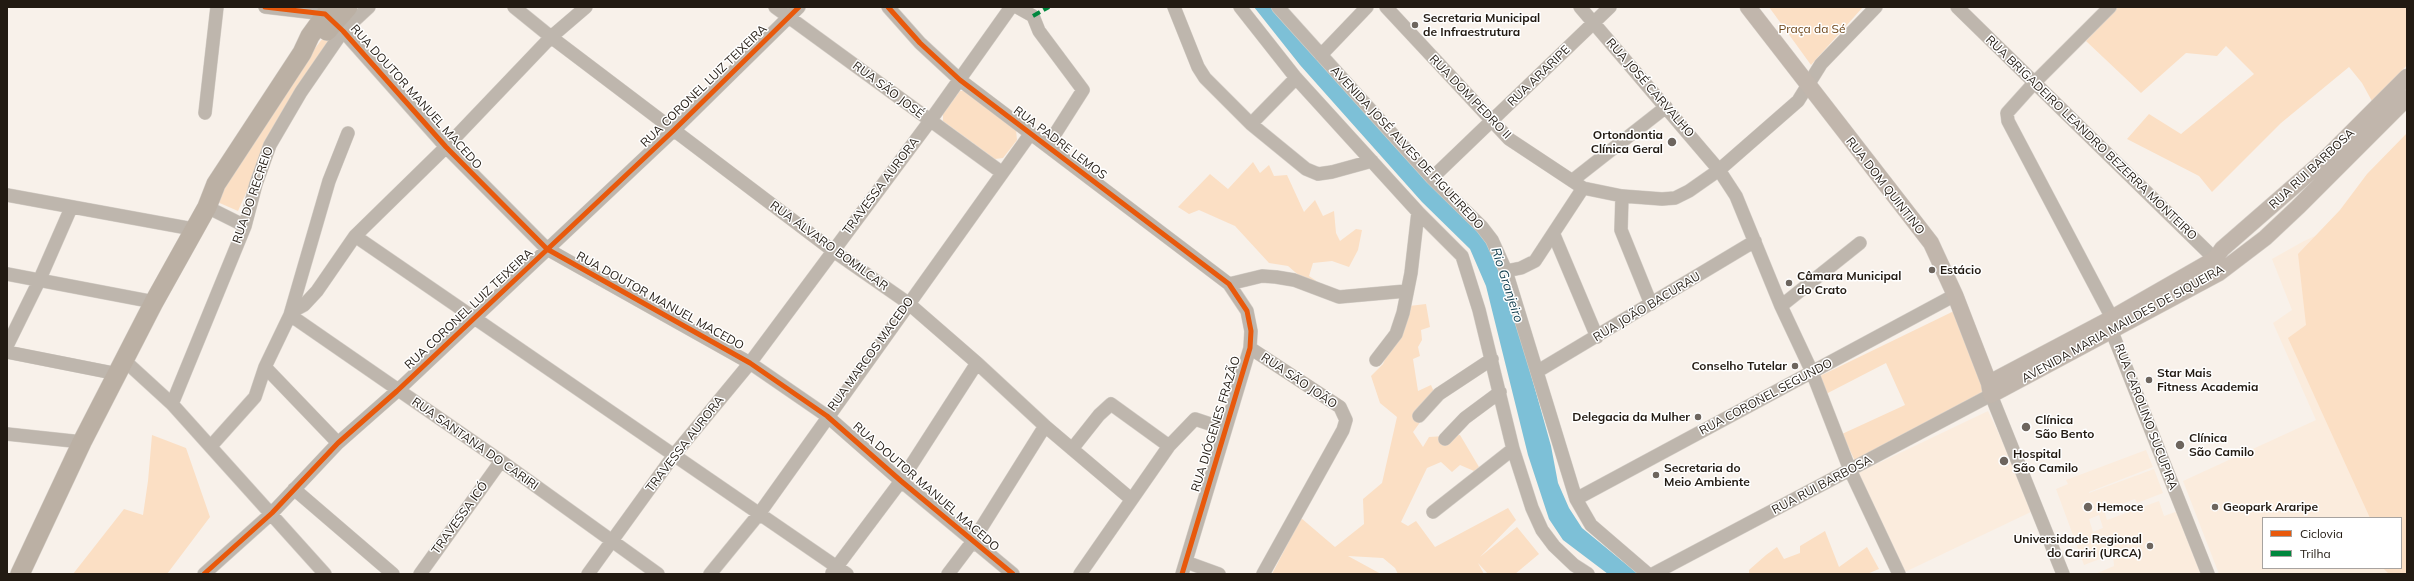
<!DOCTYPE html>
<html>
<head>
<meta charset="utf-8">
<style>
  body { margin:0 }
  #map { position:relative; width:2414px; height:581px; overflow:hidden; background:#f8f1ea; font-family:Mulish,sans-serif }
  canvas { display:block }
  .frame { position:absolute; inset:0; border:8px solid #221a12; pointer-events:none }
  .legend { position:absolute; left:2262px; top:517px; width:140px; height:52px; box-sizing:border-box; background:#fff; border:1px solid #a7a3a0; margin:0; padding:5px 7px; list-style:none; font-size:12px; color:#221a12 }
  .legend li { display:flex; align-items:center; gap:8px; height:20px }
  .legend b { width:20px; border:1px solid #a7a3a0 }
</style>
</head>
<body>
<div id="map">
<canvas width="2414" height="581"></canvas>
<div class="frame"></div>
<ul class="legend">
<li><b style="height:5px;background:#e8590c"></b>Ciclovia</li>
<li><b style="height:5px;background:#00873e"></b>Trilha</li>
</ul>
</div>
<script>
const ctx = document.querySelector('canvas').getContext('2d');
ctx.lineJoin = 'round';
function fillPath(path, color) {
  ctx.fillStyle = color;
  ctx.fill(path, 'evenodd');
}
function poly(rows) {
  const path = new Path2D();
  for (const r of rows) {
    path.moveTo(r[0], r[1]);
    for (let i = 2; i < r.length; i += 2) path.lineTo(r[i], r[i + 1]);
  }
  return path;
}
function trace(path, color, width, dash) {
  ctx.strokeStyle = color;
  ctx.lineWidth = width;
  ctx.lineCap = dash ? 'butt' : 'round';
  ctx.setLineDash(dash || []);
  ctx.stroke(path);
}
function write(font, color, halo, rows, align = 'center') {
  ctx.font = font + ' Mulish,sans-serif';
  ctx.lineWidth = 3;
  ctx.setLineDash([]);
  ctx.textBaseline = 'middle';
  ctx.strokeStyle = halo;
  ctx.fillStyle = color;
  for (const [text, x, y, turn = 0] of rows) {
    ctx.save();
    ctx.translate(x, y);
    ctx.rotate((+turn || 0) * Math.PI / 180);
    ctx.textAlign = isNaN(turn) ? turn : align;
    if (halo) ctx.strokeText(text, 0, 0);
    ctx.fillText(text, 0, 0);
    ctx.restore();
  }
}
const built = poly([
  [2407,194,2407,574,2219,574,2183,481,2316,420,2273,323,2292,310,2272,259,2304,241],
  [2263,518,2401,518,2401,568,2263,568],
  [1988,411,2035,510,1905,572,1858,473],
  [2146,450,2153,467,2089,492,2089,493,2154,469,2163,493,2137,503,2135,499,2104,510,2107,520,2159,501,2164,516,2178,511,2201,574,2095,574,2114,566,2113,554,2084,565,2056,489,2068,484,2066,480],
  [2099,515,2103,528,2093,532,2089,519]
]);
const green = poly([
  [1769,7,1863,7,1811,65],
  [2118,7,2407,7,2407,65,2373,103,2362,83,2349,67,2281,123,2212,192,2199,176,2127,139,2149,114,2181,134,2254,74,2226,46,2217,56,2186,53,2141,93,2086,41],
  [330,29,334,34,283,110,238,211,215,201,302,65],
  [960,91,966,91,1016,130,1017,140,1003,158,995,159,943,121,943,114],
  [2407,133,2407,574,2389,574,2383,568,2401,568,2401,518,2370,518,2288,338,2306,325,2298,254,2340,210,2367,174],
  [1253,162,1260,173,1269,165,1274,176,1287,175,1304,212,1315,200,1323,216,1334,211,1336,233,1340,241,1356,229,1362,230,1358,250,1349,267,1332,261,1313,263,1309,276,1325,287,1316,290,1288,266,1269,263,1235,226,1199,210,1189,214,1178,207,1210,174,1228,189],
  [1426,304,1430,327,1421,330,1422,340,1418,347,1420,356,1413,359,1418,391,1431,385,1437,399,1413,432,1423,447,1429,437,1460,435,1479,467,1474,471,1460,465,1452,472,1441,462,1427,468,1401,522,1408,526,1416,521,1435,547,1508,508,1516,520,1480,557,1517,527,1539,554,1515,574,1488,574,1478,563,1484,574,1398,574,1395,568,1383,558,1348,556,1381,574,1272,574,1301,518,1335,547,1364,524,1363,499,1382,483,1397,417,1380,403,1371,376,1383,364,1408,305,1409,306],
  [1954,311,1987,393,1856,463,1842,434,1905,405,1886,363,1826,394,1818,377],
  [152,435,186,448,210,517,167,574,73,574,124,509,143,515,148,481],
  [1825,531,1839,567,1867,547,1879,569,1867,574,1749,574,1749,570,1766,555,1777,547,1784,559,1800,553,1800,546]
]);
const water = poly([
  [1254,7,1273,7,1485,237,1493,250,1511,303,1551,446,1558,483,1569,508,1582,528,1638,574,1608,574,1563,540,1549,519,1528,455,1486,286,1470,249,1422,202,1300,65]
]);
const minor = poly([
  [265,7,325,14,343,31,446,147,547,249,750,363,827,416,901,481,1013,574],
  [514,7,551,37,832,250,908,303,977,363,1045,426,1131,499],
  [775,7,1001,172],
  [888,7,920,43,960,80,1229,284,1247,311,1251,331,1250,348,1182,574],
  [1017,7,1033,16,1039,31,1083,90,1048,145],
  [1174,7,1198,67,1205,78,1251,124,1306,169,1318,174,1332,172,1372,161],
  [1240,7,1296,78,1418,212,1462,256,1479,310,1513,449,1532,508,1542,530,1554,546,1574,565,1588,574],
  [1278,7,1432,178,1482,227,1492,240,1506,271,1576,499,1591,525,1648,574],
  [1386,7,1509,139,1583,188,1622,196,1662,199,1675,198,1689,191,1719,170,1798,101,1821,64,1876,7],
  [1580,7,1719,170,1736,196,1781,306,1812,372,1850,470,1899,574],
  [1957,7,2215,259,2217,268],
  [2110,7,2034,83,2007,113,2008,121,2112,318,2112,332,2208,574],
  [1321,55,1367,7],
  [205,113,217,7],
  [1251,124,1296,78],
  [1432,178,1610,7],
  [1573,180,1666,107],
  [7,195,193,229],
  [1622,196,1621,230,1651,304],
  [207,207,245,226],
  [1554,235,1597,337],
  [355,236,847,574],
  [1506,271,1521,268,1535,261,1583,188],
  [7,274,154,302],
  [1229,284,1262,276,1276,277,1294,280,1339,297,1406,291],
  [1781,306,1860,243],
  [291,312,304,305,317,291,355,236,446,147,551,37,586,7],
  [290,315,501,461,658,574],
  [7,346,39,281,71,208],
  [1250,348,1340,407,1346,420,1343,430,1263,574],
  [7,352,118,374],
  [1376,360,1396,334,1403,313,1411,273,1418,212],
  [125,361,172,404,325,574],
  [265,367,338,443],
  [1538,371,1755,241],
  [172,404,245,226,256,184,270,145,301,92,343,31,369,7],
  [1419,416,1439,394,1492,359],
  [7,434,82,442],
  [1445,439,1465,418,1500,392],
  [211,446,255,397,265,367,290,315,329,181,348,133],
  [1072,449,1099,415,1111,404,1169,446],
  [294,489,393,574],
  [1576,499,1955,295],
  [1433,512,1513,449],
  [1186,562,1219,574],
  [832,573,901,481,977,363],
  [204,574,272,513,338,443,397,391,674,130,799,7],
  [420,574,501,461],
  [588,574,674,455,750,363,930,121,1011,7],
  [710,574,759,514,1031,133],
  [948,574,973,541,1045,426],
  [1080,574,1169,446,1195,419,1225,429],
  [1653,574,1991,395,2063,574]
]);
const major = poly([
  [1748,7,1931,243,1955,295,1989,383,1991,395,2219,273,2265,238,2298,207,2407,98],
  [1989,383,2112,318,2215,259,2222,249,2323,161,2407,77]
]);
const highway = poly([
  [327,31,348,7],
  [20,574,82,442,154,302,207,207,216,184,302,53,310,36,331,7]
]);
const quiet = poly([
  [1033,16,1049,7]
]);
const cycleway = poly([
  [265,7,325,14,343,31,446,147,547,249,750,363,827,416,901,481,1013,574],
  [888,7,920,43,960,80,1229,284,1247,311,1251,331,1250,348,1182,574],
  [204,574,272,513,338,443,397,391,674,130,799,7]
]);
const markers = [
  [1415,25,4,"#6d655e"],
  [1672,142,5,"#6d655e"],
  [1932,270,4,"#6d655e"],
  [1789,283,4,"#6d655e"],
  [1795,366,4,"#6d655e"],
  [2149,380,4,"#6d655e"],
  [1698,417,4,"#6d655e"],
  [2026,427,5,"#6d655e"],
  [2180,445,5,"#6d655e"],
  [2004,461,5,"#6d655e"],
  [1656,475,4,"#6d655e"],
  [2088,507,5,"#6d655e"],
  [2215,507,4,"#6d655e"],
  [2150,546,4,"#6d655e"]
];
const poiNames = [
  ["Secretaria Municipal",1423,18],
  ["de Infraestrutura",1423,32],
  ["Ortondontia",1663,135,"right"],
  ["Clínica Geral",1663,149,"right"],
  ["Estácio",1940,270],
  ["Câmara Municipal",1797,276],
  ["do Crato",1797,290],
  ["Conselho Tutelar",1787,366,"right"],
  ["Star Mais",2157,373],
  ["Fitness Academia",2157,387],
  ["Delegacia da Mulher",1690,417,"right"],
  ["Clínica",2035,420],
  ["São Bento",2035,434],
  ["Clínica",2189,438],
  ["São Camilo",2189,452],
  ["Hospital",2013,454],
  ["São Camilo",2013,468],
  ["Secretaria do",1664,468],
  ["Meio Ambiente",1664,482],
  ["Hemoce",2097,507],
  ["Geopark Araripe",2223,507],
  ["Universidade Regional",2142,539,"right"],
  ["do Cariri (URCA)",2142,553,"right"]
];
const parkNames = [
  ["Praça da Sé",1812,29]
];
const streetNames = [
  ["RUA ARARIPE",1539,76,-44],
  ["RUA CORONEL LUIZ TEIXEIRA",704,86,-44],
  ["RUA JOSÉ CARVALHO",1650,88,49],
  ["RUA SÃO JOSÉ",888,90,37],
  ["RUA DOUTOR MANUEL MACEDO",416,97,48],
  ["RUA DOM PEDRO II",1470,97,46],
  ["RUA BRIGADEIRO LEANDRO BEZERRA MONTEIRO",2091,138,44],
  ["RUA PADRE LEMOS",1060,143,37],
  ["AVENIDA JOSÉ ALVES DE FIGUEIREDO",1407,148,47],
  ["RUA RUI BARBOSA",2312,169,-43],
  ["TRAVESSA AURORA",881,186,-53],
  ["RUA DOM QUINTINO",1885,186,52],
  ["RUA DO RECREIO",253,195,-71],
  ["RUA ÁLVARO BOMILCAR",829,246,36],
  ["RUA DOUTOR MANUEL MACEDO",660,301,29],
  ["RUA JOÃO BACURAU",1647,307,-31],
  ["RUA CORONEL LUIZ TEIXEIRA",469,309,-43],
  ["AVENIDA MARIA MAILDES DE SIQUEIRA",2123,324,-29],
  ["RUA MARCOS MACEDO",871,354,-54],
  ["RUA SÃO JOÃO",1299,381,34],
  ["RUA CORONEL SEGUNDO",1766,397,-28],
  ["RUA CAROLINO SUCUPIRA",2146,417,69],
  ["RUA DIÓGENES FRAZÃO",1216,424,-73],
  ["RUA SANTANA DO CARIRI",475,444,35],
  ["TRAVESSA AURORA",685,444,-52],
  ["RUA RUI BARBOSA",1822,485,-28],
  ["RUA DOUTOR MANUEL MACEDO",926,487,41],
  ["TRAVESSA ICÓ",460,518,-54]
];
const waterNames = [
  ["Rio Granjeiro",1507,285,72]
];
fillPath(built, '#fbecdd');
fillPath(green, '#fbdfc4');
fillPath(water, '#7dc0d7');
trace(minor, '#d5cfc8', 14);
trace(major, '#d5cfc8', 17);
trace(highway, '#d5cfc8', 20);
trace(minor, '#beb6ad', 13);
trace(major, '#c1b6ac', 16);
trace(highway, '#bbb0a4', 19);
trace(quiet, '#00873e', 4, [8, 4]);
trace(cycleway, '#e8590c', 5);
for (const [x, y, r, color] of markers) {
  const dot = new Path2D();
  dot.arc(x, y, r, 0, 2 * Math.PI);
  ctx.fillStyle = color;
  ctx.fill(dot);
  trace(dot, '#fff', 1.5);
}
write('bold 12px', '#221a12', '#fff', poiNames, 'left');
write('12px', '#6e4619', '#fff', parkNames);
write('12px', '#221a12', '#fff', streetNames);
write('italic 13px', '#164150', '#fff', waterNames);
</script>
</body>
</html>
